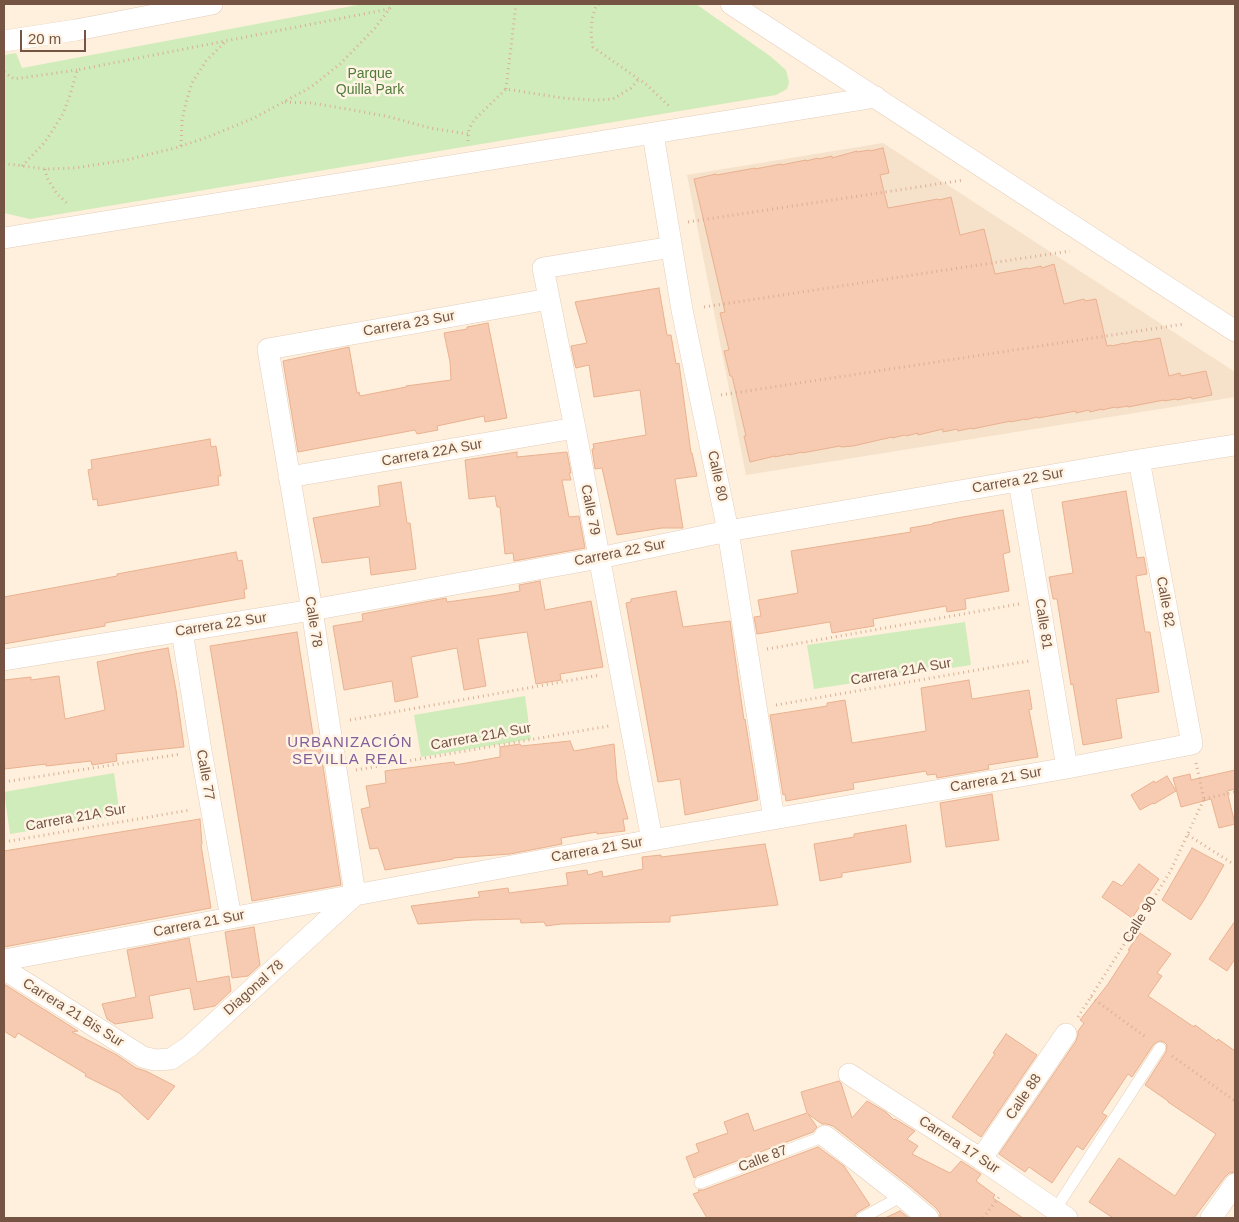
<!DOCTYPE html>
<html>
<head>
<meta charset="utf-8">
<style>
  body { margin:0 }
  #map { position:relative; width:1239px; height:1222px; overflow:hidden; background:#fef0dc; font-family:Arial,sans-serif }
  canvas { display:block }
  .frame { position:absolute; inset:0; border:5px solid #755443; pointer-events:none }
  .scale { position:absolute; left:20px; top:30px; width:66px; height:22px; box-sizing:border-box; border:2px solid #755443; border-top:0; padding-left:6px; font-size:15px; line-height:18px; white-space:nowrap; color:#755443; -webkit-text-stroke:4px #fff4e4; paint-order:stroke }
</style>
</head>
<body>
<div id="map">
<canvas width="1239" height="1222"></canvas>
<div class="frame"></div>
<div class="scale">20 m</div>
</div>
<script>
const ctx = document.querySelector('canvas').getContext('2d');
ctx.lineJoin = 'round';
function fillPath(path, color) {
  ctx.fillStyle = color;
  ctx.fill(path, 'evenodd');
}
function poly(rows) {
  const path = new Path2D();
  for (const r of rows) {
    path.moveTo(r[0], r[1]);
    for (let i = 2; i < r.length; i += 2) path.lineTo(r[i], r[i + 1]);
  }
  return path;
}
function trace(path, color, width, dash) {
  ctx.strokeStyle = color;
  ctx.lineWidth = width;
  ctx.lineCap = dash ? 'butt' : 'round';
  ctx.setLineDash(dash || []);
  ctx.stroke(path);
}
function write(font, color, halo, rows, align = 'center') {
  ctx.font = font + ' Arial,sans-serif';
  ctx.lineWidth = 5;
  ctx.setLineDash([]);
  ctx.textBaseline = 'middle';
  ctx.strokeStyle = halo;
  ctx.fillStyle = color;
  for (const [text, x, y, turn = 0] of rows) {
    ctx.save();
    ctx.translate(x, y);
    ctx.rotate((+turn || 0) * Math.PI / 180);
    ctx.textAlign = isNaN(turn) ? turn : align;
    if (halo) ctx.strokeText(text, 0, 0);
    ctx.fillText(text, 0, 0);
    ctx.restore();
  }
}
const residential = poly([
  [883,143,1235,372,1235,397,746,475,687,175]
]);
const green = poly([
  [363,4,696,4,770,56,786,70,789,82,787,89,776,95,30,219,4,213,4,55,16,53,22,68],
  [965,622,971,665,814,689,807,645],
  [525,696,531,739,421,757,414,715],
  [114,773,120,816,10,834,4,792]
]);
const building = poly([
  [883,148,889,173,880,175,888,208,938,199,939,200,951,197,960,235,984,229,995,274,1028,268,1028,269,1041,266,1042,268,1054,264,1064,304,1084,299,1085,301,1096,299,1107,346,1111,345,1112,346,1124,343,1124,344,1137,341,1138,342,1160,338,1169,376,1180,373,1181,376,1206,371,1212,395,1192,399,1191,397,1177,400,1176,399,1164,401,1164,400,1128,407,1128,406,1116,408,1115,407,1102,410,1102,409,1090,412,1089,410,1076,413,1076,411,1038,418,1037,417,1025,420,1025,419,1011,422,1011,421,972,429,972,428,958,431,957,429,943,432,943,429,918,435,918,433,906,436,905,435,892,438,892,437,853,446,841,447,840,446,802,453,802,452,789,455,789,454,775,457,775,456,750,462,744,436,746,436,732,376,730,376,724,351,729,350,720,313,725,312,694,179,716,174,717,175,755,168,755,169,781,164,781,165,806,160,806,161,818,158,819,159,832,156,832,158,857,151,857,152,870,150,870,151,883,148],
  [659,288,667,335,671,335,676,364,679,363,691,453,692,453,697,476,675,479,683,528,662,528,617,535,602,468,595,469,592,449,594,449,593,444,646,435,640,390,594,397,589,365,576,368,575,365,571,346,587,343,575,302,659,288],
  [488,323,507,418,485,422,484,416,437,426,438,430,417,434,415,430,298,452,283,361,349,347,357,393,359,392,360,396,406,387,406,386,451,380,450,362,444,333,467,329,467,327,488,323],
  [210,439,211,447,216,446,221,476,218,476,219,485,98,506,97,499,93,500,88,470,92,469,91,460,210,439],
  [517,452,517,457,567,452,571,473,569,473,571,480,562,480,569,517,579,516,585,548,514,561,513,553,505,554,500,507,497,507,495,496,469,499,465,460,517,452],
  [401,482,407,523,410,523,416,569,371,575,369,557,322,563,313,518,380,506,378,486,401,482],
  [1126,491,1137,558,1144,557,1147,574,1136,576,1145,632,1150,632,1159,692,1116,699,1122,738,1083,745,1073,684,1071,685,1057,599,1053,599,1049,577,1073,573,1062,502,1126,491],
  [1003,510,1010,552,1003,554,1009,591,965,599,966,609,947,612,946,606,873,619,874,626,832,633,830,622,757,634,754,617,761,616,758,600,798,593,791,551,911,532,910,528,933,524,933,523,957,518,1003,510],
  [236,552,238,561,242,560,247,589,244,589,245,598,105,623,105,626,4,644,4,597,117,576,117,574,236,552],
  [540,581,545,610,591,601,603,667,560,674,561,680,536,684,527,632,478,639,486,686,464,690,457,648,411,657,418,697,395,702,392,681,344,690,333,626,363,621,362,614,446,598,447,602,498,595,520,591,519,585,540,581],
  [676,591,683,627,730,621,744,720,745,719,758,800,685,815,680,779,658,782,626,603,631,602,631,599,676,591],
  [297,632,314,741,319,740,341,885,252,901,210,646,297,632],
  [168,648,176,690,184,747,116,754,117,761,92,765,91,761,46,766,46,764,5,769,4,760,4,680,31,677,31,680,59,676,65,719,105,710,97,662,134,654,168,648],
  [969,680,972,699,1029,690,1032,709,1029,710,1038,757,988,765,989,769,937,778,936,774,927,775,926,771,853,783,854,789,786,801,785,794,783,795,770,715,827,706,827,703,845,700,852,743,926,731,921,688,969,680],
  [570,741,574,751,614,744,617,780,628,819,623,819,625,831,597,834,597,832,561,838,562,844,510,854,453,858,453,859,385,870,378,848,370,849,361,809,370,807,366,786,386,783,385,771,454,762,455,765,500,757,500,747,520,744,521,746,570,741],
  [1235,770,1235,789,1227,791,1235,824,1219,828,1211,799,1181,807,1173,778,1190,774,1191,780,1235,770],
  [1167,776,1176,791,1154,804,1153,803,1140,810,1131,795,1154,781,1155,783,1167,776],
  [992,794,999,840,946,847,940,803,992,794],
  [200,819,202,844,201,845,211,908,4,947,4,851,200,819],
  [906,825,911,862,842,873,842,877,820,881,814,844,854,837,854,834,906,825],
  [765,844,778,905,670,916,670,922,561,924,546,926,544,922,521,923,520,919,474,920,418,924,411,906,480,897,478,892,508,888,509,893,568,885,566,873,587,870,588,875,602,871,603,877,643,869,642,857,661,855,661,857,765,844],
  [1192,848,1224,865,1204,900,1191,920,1162,900,1192,848],
  [1139,864,1159,879,1132,918,1102,897,1113,881,1122,886,1139,864],
  [1235,921,1235,959,1227,971,1209,959,1235,921],
  [254,927,260,965,248,976,232,978,225,932,254,927],
  [1140,933,1171,954,1157,973,1162,976,1148,996,1194,1027,1195,1025,1217,1041,1218,1039,1235,1051,1235,1172,1229,1173,1225,1177,1194,1218,1113,1218,1089,1202,1119,1158,1175,1196,1216,1134,1168,1102,1168,1101,1145,1085,1166,1052,1167,1045,1164,1042,1160,1041,1154,1044,1132,1077,1128,1074,1102,1113,1107,1116,1083,1150,1077,1146,1052,1183,1029,1167,1025,1172,999,1154,1076,1041,1078,1035,1078,1031,1084,1023,1080,1020,1108,984,1130,950,1128,950,1140,933],
  [189,938,197,982,229,976,231,991,215,1006,194,1010,190,988,149,996,153,1018,115,1024,107,1019,102,1004,136,997,127,950,189,938],
  [4,984,78,1031,72,1032,117,1055,136,1068,146,1071,175,1086,148,1120,119,1093,85,1076,86,1074,18,1033,15,1038,4,1031,4,984],
  [1006,1034,1037,1055,981,1137,952,1117,995,1054,993,1053,1006,1034],
  [839,1081,841,1083,852,1118,867,1101,886,1112,894,1120,895,1119,915,1131,907,1139,918,1146,912,1154,950,1173,961,1161,981,1174,976,1181,995,1195,993,1198,1023,1218,940,1218,940,1213,936,1208,910,1186,833,1126,827,1124,822,1124,808,1114,817,1127,813,1132,697,1176,694,1178,686,1157,699,1152,696,1144,728,1133,724,1122,748,1113,754,1131,807,1113,801,1092,839,1081],
  [818,1147,844,1166,870,1205,858,1212,855,1215,855,1218,707,1218,693,1194,699,1192,698,1190,703,1190,818,1147],
  [900,1211,909,1218,885,1218,900,1211]
]);
const path = poly([
  [599,4,596,6,592,19,591,34,593,47,647,85,671,108],
  [4,72,14,79,77,70],
  [506,89,516,4],
  [285,102,311,103,353,110,390,117,430,128,468,134],
  [468,141,469,129,474,120,506,89,562,98,594,100,613,99,631,88,638,80],
  [181,146,182,121,186,102,192,83,206,61,225,42],
  [4,162,9,164,45,169,75,168,126,160,175,148,208,137,254,118,311,87,340,64,375,28,393,4],
  [22,166,45,142,63,114,71,92,77,70,389,9],
  [45,169,47,178,57,194,69,205],
  [688,222,964,180],
  [704,307,1070,251],
  [721,395,1184,324],
  [767,649,1019,604],
  [776,705,1029,661],
  [350,720,600,675],
  [1196,763,1204,799],
  [356,770,609,726],
  [4,782,181,754],
  [1204,799,1235,792],
  [1188,835,1235,865],
  [4,842,190,810],
  [1091,997,1147,1038],
  [1078,1017,1170,872,1204,799],
  [1172,1056,1235,1101],
  [983,1218,999,1197]
]);
const lane = poly([
  [700,1183,825,1136],
  [1055,1210,1160,1048],
  [862,1218,902,1196]
]);
const street = poly([
  [731,4,1235,331],
  [4,41,76,30,212,4],
  [653,134,682,310,728,531,774,819],
  [4,238,876,97],
  [289,477,575,428],
  [1019,481,1067,768],
  [182,631,201,751,231,918],
  [4,660,312,610,599,558,728,531,1139,460,1235,445],
  [652,840,575,428,543,268,672,247],
  [4,960,652,840,1067,768,1192,744,1139,460],
  [4,969,143,1057,155,1060,171,1059,190,1046,355,895,312,610,268,349,549,299],
  [849,1074,981,1159,1067,1218],
  [825,1136,902,1196,928,1218],
  [981,1159,1066,1034],
  [1211,1218,1235,1184]
]);
const parkNames = [
  ["Parque",370,74],
  ["Quilla Park",370,90]
];
const streetNames = [
  ["Carrera 23 Sur",409,324,-10],
  ["Carrera 22A Sur",432,453,-10],
  ["Calle 80",717,476,78],
  ["Carrera 22 Sur",1018,481,-10],
  ["Calle 79",590,510,79],
  ["Carrera 22 Sur",620,553,-11],
  ["Calle 82",1165,602,80],
  ["Calle 78",313,622,81],
  ["Calle 81",1043,624,81],
  ["Carrera 22 Sur",221,625,-9],
  ["Carrera 21A Sur",901,672,-10],
  ["Carrera 21A Sur",481,737,-10],
  ["Calle 77",205,775,80],
  ["Carrera 21 Sur",996,780,-10],
  ["Carrera 21A Sur",76,818,-10],
  ["Carrera 21 Sur",597,850,-10],
  ["Calle 90",1140,920,-58],
  ["Carrera 21 Sur",199,924,-11],
  ["Diagonal 78",254,988,-42],
  ["Carrera 21 Bis Sur",73,1013,32],
  ["Calle 88",1024,1097,-56],
  ["Carrera 17 Sur",959,1145,33],
  ["Calle 87",763,1159,-21]
];
const neighbourhoodNames = [
  ["URBANIZACIÓN",350,743],
  ["SEVILLA REAL",350,760]
];
fillPath(residential, '#f6e1ca');
fillPath(green, '#cfecba');
fillPath(building, '#f6cbb1');
trace(building, '#eab190', 1);
trace(lane, '#e4cdbb', 12);
trace(street, '#e4cdbb', 22);
trace(path, '#daaf95', 3, [1, 4]);
trace(lane, '#fff', 11);
trace(street, '#fff', 21);
write('14px', '#4f7c3a', '#fff4e4', parkNames);
write('14px', '#755443', '#fff4e4', streetNames);
ctx.letterSpacing = '1px';
write('15px', '#845e99', '#fff4e4', neighbourhoodNames);
ctx.letterSpacing = '0px';
</script>
</body>
</html>
